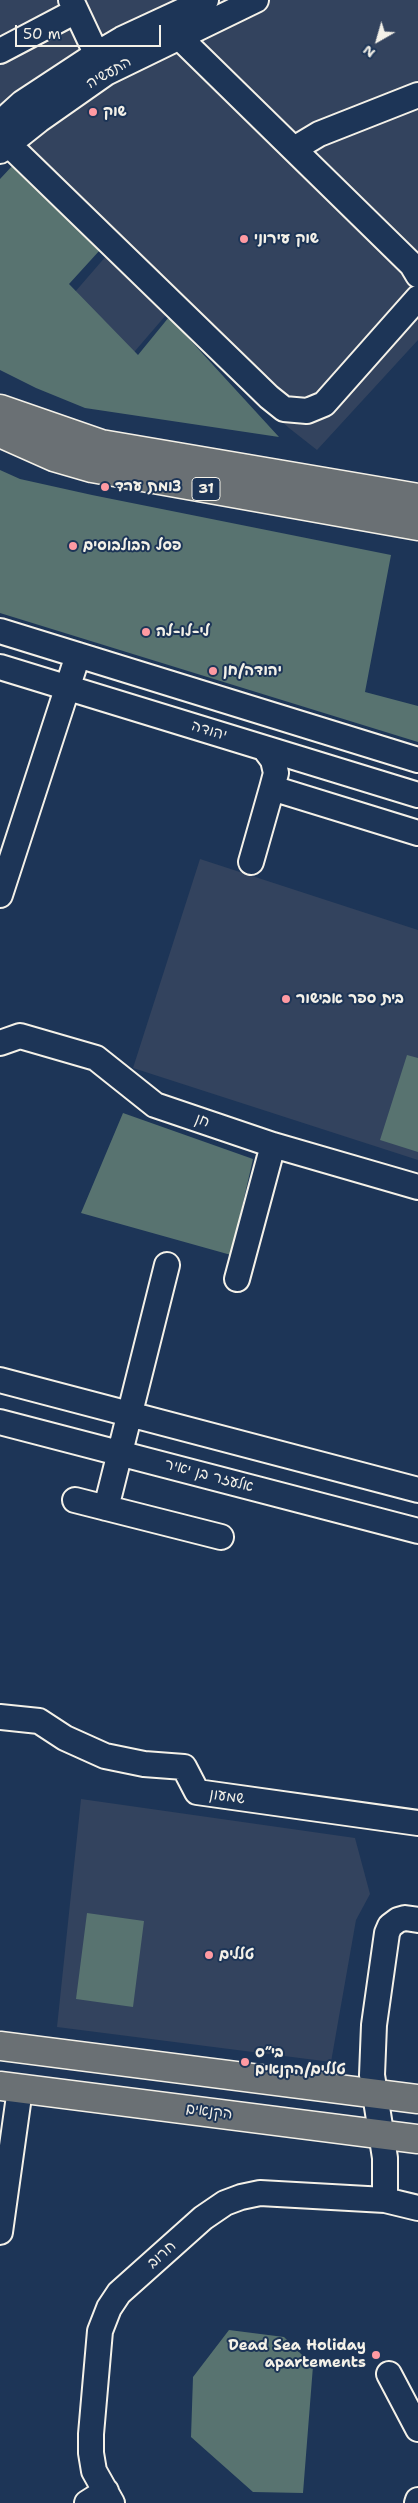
<!DOCTYPE html>
<html>
<head>
<meta charset="utf-8">
<style>
  body { margin:0 }
  #map { position:relative; width:418px; height:2503px; overflow:hidden; background:#1d3557; font-family:"Shantell Sans",sans-serif }
  canvas { display:block }
  .north { position:absolute; left:353px; top:15px; width:50px; height:50px; -webkit-text-stroke:4px #1d3557; paint-order:stroke; rotate:218deg; font-size:14px; font-weight:700; line-height:20px; text-align:center; color:#f4f1e8 }
  .north::after { content:''; display:block; margin:auto; width:18px; height:22px; background:#f4f1e8; clip-path:polygon(50% 0,100% 100%,50% 72%,0 100%) }
  .scale { position:absolute; left:15px; top:25px; width:146px; height:22px; box-sizing:border-box; border:2px solid #f4f1e8; border-top:0; padding-left:6px; font-size:15px; line-height:18px; white-space:nowrap; color:#f4f1e8; -webkit-text-stroke:4px #1d3557; paint-order:stroke }
</style>
</head>
<body>
<div id="map">
<canvas width="418" height="2503"></canvas>
<div class="north">N</div>
<div class="scale">50 m</div>
</div>
<script>
const ctx = document.querySelector('canvas').getContext('2d');
ctx.lineJoin = 'round';
function fillPath(path, color) {
  ctx.fillStyle = color;
  ctx.fill(path, 'evenodd');
}
function poly(rows) {
  const path = new Path2D();
  for (const r of rows) {
    path.moveTo(r[0], r[1]);
    for (let i = 2; i < r.length; i += 2) path.lineTo(r[i], r[i + 1]);
  }
  return path;
}
function trace(path, color, width, dash) {
  ctx.strokeStyle = color;
  ctx.lineWidth = width;
  ctx.lineCap = dash ? 'butt' : 'round';
  ctx.setLineDash(dash || []);
  ctx.stroke(path);
}
function write(font, color, halo, rows, align = 'center') {
  ctx.font = font + ' "Shantell Sans","Playpen Sans Hebrew",sans-serif';
  ctx.lineWidth = 4;
  ctx.setLineDash([]);
  ctx.textBaseline = 'middle';
  ctx.strokeStyle = halo;
  ctx.fillStyle = color;
  for (const [text, x, y, turn = 0] of rows) {
    ctx.save();
    ctx.translate(x, y);
    ctx.rotate((+turn || 0) * Math.PI / 180);
    ctx.textAlign = isNaN(turn) ? turn : align;
    if (halo) ctx.strokeText(text, 0, 0);
    ctx.fillText(text, 0, 0);
    ctx.restore();
  }
}
const built = poly([
  [0,0,418,0,418,340,317,450,289,428,166,315,129,358,68,300,107,255,6,161,0,150],
  [200,859,418,930,418,1160,133,1068],
  [81,1799,355,1838,370,1894,356,1920,331,2062,57,2027]
]);
const green = poly([
  [14,164,100,250,69,284,138,355,169,317,279,437,85,408,36,388,0,370,0,179],
  [0,470,20,479,92,495,391,555,365,692,418,706,418,742,0,613],
  [407,1055,418,1058,418,1152,380,1140],
  [123,1113,253,1159,231,1255,81,1213],
  [87,1913,144,1921,133,2007,76,1999],
  [229,2330,284,2337,313,2366,303,2493,253,2492,191,2437,193,2377]
]);
const minor = poly([
  [71,0,103,68],
  [168,18,178,36,412,265,418,275],
  [0,51,76,11],
  [0,123,22,103,95,55,122,39,206,0],
  [0,136,269,397,284,409,307,411,324,404,418,298],
  [294,149,319,134,418,95],
  [0,151,39,120,106,73,256,0],
  [0,631,418,760],
  [0,667,418,795],
  [264,748,273,760,276,773,272,788,418,833],
  [251,862,272,788],
  [0,895,78,655],
  [0,1043,20,1036,96,1058,155,1105,273,1145,418,1187],
  [237,1279,273,1145],
  [0,1380,418,1490],
  [0,1422,418,1531],
  [75,1500,221,1537],
  [106,1508,167,1265],
  [0,1717,39,1721,65,1738,105,1756,144,1764,184,1767,197,1792,418,1823],
  [385,2200,385,2158,372,2075,374,2025,387,1933,390,1926,398,1920,405,1918,418,1920],
  [0,2232,20,2089],
  [389,2374,418,2429],
  [87,2503,106,2491],
  [112,2503,94,2471,91,2453,91,2434,100,2331,109,2308,119,2293,203,2218,225,2203,241,2197,260,2193,385,2200,418,2208],
  [417,2503,418,2500]
]);
const major = poly([
  [0,2046,418,2099],
  [0,2086,418,2139]
]);
const highway = poly([
  [0,409,101,444,418,498],
  [0,433,54,457,92,468,418,526]
]);
const markers = [
  [93,112,5,"#ff9aa2"],
  [244,239,5,"#ff9aa2"],
  [105,487,5,"#ff9aa2"],
  [73,546,5,"#ff9aa2"],
  [146,632,5,"#ff9aa2"],
  [213,671,5,"#ff9aa2"],
  [286,999,5,"#ff9aa2"],
  [209,1955,5,"#ff9aa2"],
  [245,2062,5,"#ff9aa2"],
  [376,2355,5,"#ff9aa2"]
];
const shields = [
  [206,489,28]
];
const shieldNames = [
  ["31",206,489]
];
const streetNames = [
  ["התעשיה",109,73,-30],
  ["יהודה",209,731,17],
  ["חן",202,1121,19],
  ["אלעזר בן יאיר",209,1476,15],
  ["שמעון",227,1797,8],
  ["הקנאים",209,2112,7],
  ["חרוב",162,2255,-42]
];
const poiNames = [
  ["שוק",103,112],
  ["שוק עירוני",254,239],
  ["צומת ערד",115,487],
  ["פסל הבולבוסים",83,546],
  ["לי-לו-לה",156,632],
  ["יהודה/חן",223,671],
  ["בית ספר אבישור",296,999],
  ["טללים",219,1955],
  ["בי״ס",255,2053],
  ["טללים/הקנאים",255,2070],
  ["Dead Sea Holiday",366,2346,"right"],
  ["apartements",366,2363,"right"]
];
fillPath(built, '#33435e');
fillPath(green, '#587370');
trace(minor, '#f4f1e8', 28);
trace(major, '#f4f1e8', 31);
trace(highway, '#f4f1e8', 31);
trace(minor, '#1d3557', 24);
trace(major, '#6a7074', 28);
trace(highway, '#6a7074', 28);
for (const [x, y, r, color] of markers) {
  const dot = new Path2D();
  dot.arc(x, y, r, 0, 2 * Math.PI);
  ctx.fillStyle = color;
  ctx.fill(dot);
  trace(dot, '#1d3557', 2);
}
for (const [x, y, w] of shields) {
  const box = new Path2D();
  box.roundRect(x - w / 2, y - 11.5, w, 23, 4);
  ctx.fillStyle = '#1d3557';
  ctx.fill(box);
  trace(box, '#f4f1e8', 1);
}
write('bold 14px', '#f4f1e8', null, shieldNames);
write('15px', '#f4f1e8', '#1d3557', streetNames);
write('bold 15px', '#f4f1e8', '#1d3557', poiNames, 'left');
</script>
</body>
</html>
